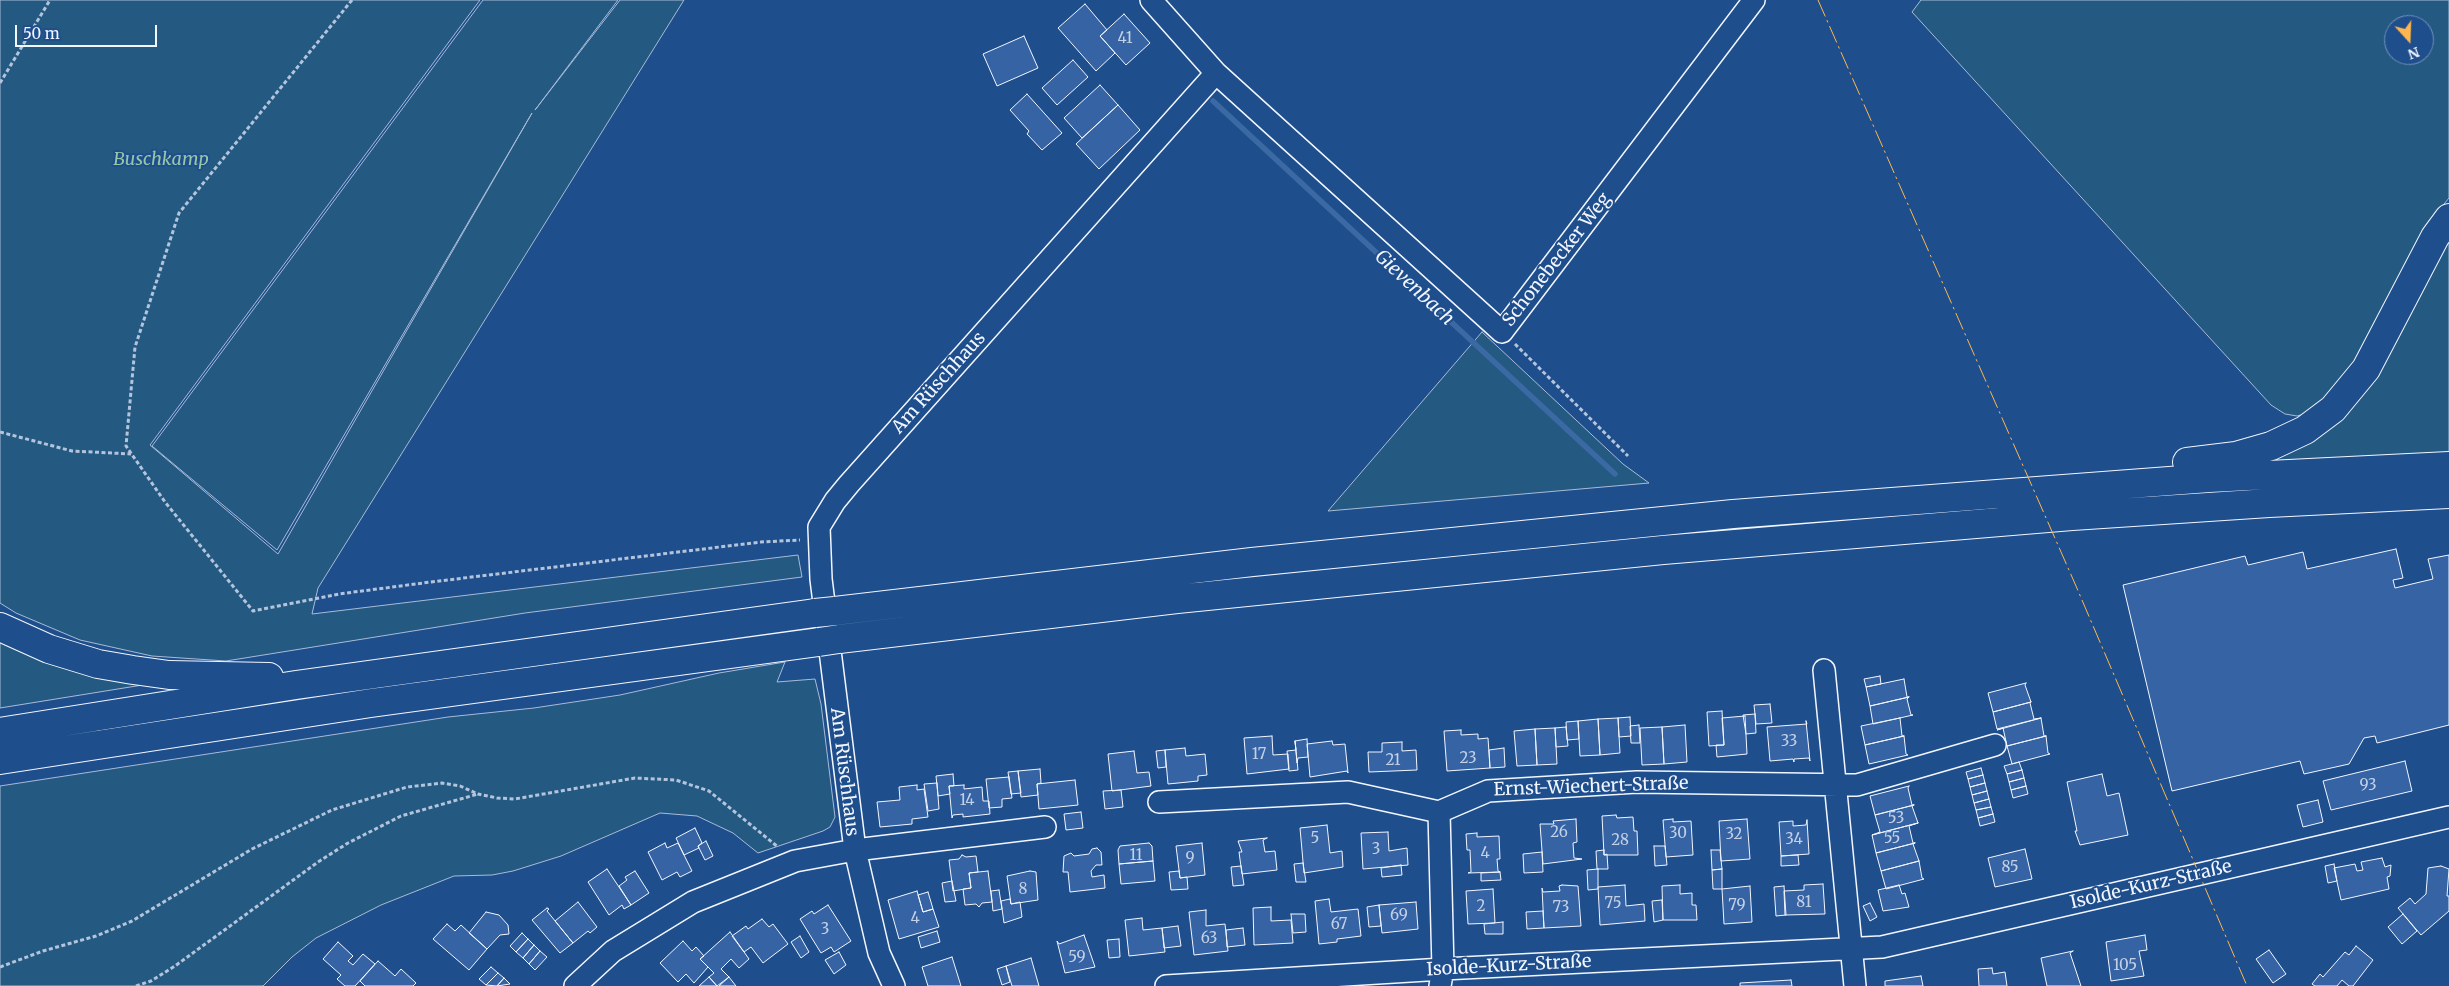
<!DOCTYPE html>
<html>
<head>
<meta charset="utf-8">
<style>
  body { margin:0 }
  #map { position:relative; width:2449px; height:986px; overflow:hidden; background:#1f4e8c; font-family:Merriweather,serif }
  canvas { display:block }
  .north { position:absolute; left:2384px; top:15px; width:50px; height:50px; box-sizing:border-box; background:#1f4e8c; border:1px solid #7391ba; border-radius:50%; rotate:160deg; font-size:14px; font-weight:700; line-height:20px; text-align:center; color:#f2f6ff }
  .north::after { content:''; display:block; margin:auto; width:18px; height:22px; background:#ffb74d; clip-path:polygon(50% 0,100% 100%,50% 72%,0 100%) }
  .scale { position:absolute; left:15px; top:25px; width:142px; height:22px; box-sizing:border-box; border:2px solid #f2f6ff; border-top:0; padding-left:6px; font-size:15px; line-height:18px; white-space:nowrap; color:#f2f6ff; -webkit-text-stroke:4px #1f4e8c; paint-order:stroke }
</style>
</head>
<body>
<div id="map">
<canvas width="2449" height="986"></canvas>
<div class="north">N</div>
<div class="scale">50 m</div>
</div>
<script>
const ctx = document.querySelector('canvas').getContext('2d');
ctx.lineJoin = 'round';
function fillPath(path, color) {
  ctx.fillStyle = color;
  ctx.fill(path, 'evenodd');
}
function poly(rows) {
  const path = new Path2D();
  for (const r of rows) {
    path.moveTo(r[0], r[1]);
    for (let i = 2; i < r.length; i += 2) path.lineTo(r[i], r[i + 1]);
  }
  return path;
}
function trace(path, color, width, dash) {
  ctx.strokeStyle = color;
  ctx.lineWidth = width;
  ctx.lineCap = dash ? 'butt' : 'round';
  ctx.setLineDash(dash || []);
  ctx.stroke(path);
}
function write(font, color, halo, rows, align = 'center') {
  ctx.font = font + ' Merriweather,serif';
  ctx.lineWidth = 4;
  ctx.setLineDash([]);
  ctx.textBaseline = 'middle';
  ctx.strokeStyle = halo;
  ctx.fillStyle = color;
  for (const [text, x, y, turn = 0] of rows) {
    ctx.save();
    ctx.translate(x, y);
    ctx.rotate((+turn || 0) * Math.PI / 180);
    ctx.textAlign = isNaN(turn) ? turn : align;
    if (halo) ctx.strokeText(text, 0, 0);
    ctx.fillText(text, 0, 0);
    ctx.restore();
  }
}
const green = poly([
  [0,0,480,0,150,445,278,554,532,113,277,550,152,446,483,0,618,0,535,110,620,0,684,0,318,588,312,614,798,555,802,577,525,613,226,661,152,656,80,640,16,613,0,603,0,0],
  [1921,0,2449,0,2449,198,2430,221,2364,349,2348,372,2312,412,2297,416,2285,414,2271,405,1912,12,1921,0],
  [2394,25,2424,25,2424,55,2394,55,2394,25],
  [2449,229,2449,454,2261,463,2311,436,2449,229],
  [1482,332,1623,464,1649,483,1328,511,1482,332],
  [0,637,155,683,0,708,0,637],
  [785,662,777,682,815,679,821,704,835,817,830,827,823,831,758,853,733,833,697,816,660,813,561,856,513,871,492,875,454,876,381,905,316,938,292,957,263,986,0,986,0,786,448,717,534,708,620,695,719,673,785,662]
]);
const stream = poly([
  [1213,101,1615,474]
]);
const building = poly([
  [1085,4,1107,30,1100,36,1115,53,1096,71,1058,28,1085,4],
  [1124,14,1150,43,1126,65,1100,36,1124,14],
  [1024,36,1038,68,997,86,983,54,1024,36],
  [1073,60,1088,77,1057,105,1042,88,1073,60],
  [1100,85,1118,105,1082,138,1064,118,1100,85],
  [1027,94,1062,133,1042,150,1027,134,1029,131,1010,110,1027,94],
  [1118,105,1140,130,1099,169,1076,144,1118,105],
  [2396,549,2403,578,2393,580,2395,588,2433,579,2428,559,2449,555,2449,725,2377,743,2375,736,2364,738,2349,764,2304,774,2300,761,2172,791,2123,585,2245,556,2248,565,2303,552,2307,569,2396,549],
  [1880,676,1881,684,1866,687,1864,679,1880,676],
  [1904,679,1907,697,1909,697,1870,706,1866,687,1904,679],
  [2026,683,2025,685,2031,702,1993,712,1988,693,2026,683],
  [1909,697,1907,699,1911,715,1913,715,1873,724,1870,706,1909,697],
  [2031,702,2030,703,2034,719,2041,718,1997,729,1993,712,2031,702],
  [1770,704,1772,723,1756,724,1754,705,1770,704],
  [1722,711,1724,745,1709,746,1707,712,1722,711],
  [1755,714,1756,733,1746,734,1743,715,1755,714],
  [1745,716,1747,754,1717,757,1716,745,1724,745,1722,718,1745,716],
  [1630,717,1631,736,1619,737,1618,718,1630,717],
  [1618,718,1620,753,1600,755,1598,719,1618,718],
  [1900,718,1902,736,1904,736,1865,745,1861,726,1900,718],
  [2041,718,2044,736,2046,736,2007,746,2003,728,1997,730,2041,718],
  [1598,719,1600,755,1580,756,1578,721,1598,719],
  [1578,721,1579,739,1567,740,1566,722,1578,721],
  [1806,721,1810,761,1809,758,1794,759,1794,762,1793,759,1770,761,1767,727,1807,724,1806,721],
  [1639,725,1640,743,1631,743,1630,726,1639,725],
  [1685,725,1687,762,1664,764,1662,727,1685,725],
  [1566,727,1568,746,1556,747,1555,728,1566,727],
  [1662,727,1664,764,1642,765,1640,728,1662,727],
  [1555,728,1557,764,1537,765,1535,729,1555,728],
  [1535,729,1537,765,1517,766,1514,731,1535,729],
  [1461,730,1461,735,1478,734,1478,739,1488,738,1490,768,1447,771,1444,731,1461,730],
  [1272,736,1273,755,1288,754,1289,769,1247,774,1244,738,1272,736],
  [1904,736,1906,754,1908,755,1869,764,1865,745,1904,736],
  [2046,736,2048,753,2050,754,2012,764,2007,746,2046,736],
  [1307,739,1308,757,1298,758,1297,763,1295,741,1307,739],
  [1295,741,1298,770,1289,771,1287,751,1296,750,1295,741],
  [1332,741,1333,745,1345,744,1348,773,1347,771,1310,777,1307,744,1332,741],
  [1402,742,1402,751,1416,750,1417,770,1369,772,1368,752,1382,752,1382,743,1402,742],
  [1185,748,1186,756,1205,754,1207,775,1198,776,1198,781,1168,784,1165,750,1185,748],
  [1504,748,1505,767,1490,768,1489,750,1504,748],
  [1165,750,1166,767,1158,768,1156,751,1165,750],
  [1134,751,1137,773,1149,772,1151,786,1112,791,1108,754,1134,751],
  [2405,761,2412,791,2331,810,2323,781,2405,761],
  [2019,762,2022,770,2007,774,2004,766,2019,762],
  [1981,768,1983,775,1968,779,1966,772,1981,768],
  [1040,769,1041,783,1037,784,1038,795,1021,797,1018,771,1040,769],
  [2022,770,2024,778,2009,782,2007,774,2022,770],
  [1018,771,1021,793,1011,794,1008,772,1018,771],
  [953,774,954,786,949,786,950,794,938,796,936,776,953,774],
  [2102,774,2107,796,2119,793,2128,835,2080,845,2075,831,2077,831,2067,782,2102,774],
  [1983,775,1985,783,1970,787,1968,779,1983,775],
  [1009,777,1012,798,1002,799,1002,807,989,808,986,779,1009,777],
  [2024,778,2026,786,2011,790,2009,782,2024,778],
  [1075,780,1078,805,1039,809,1037,784,1075,780],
  [937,783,939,809,928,811,924,784,937,783],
  [1985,783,1987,791,1972,795,1970,787,1985,783],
  [917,785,917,790,924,789,928,817,912,819,912,824,880,827,877,802,900,800,899,787,917,785],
  [964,785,964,789,982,787,983,801,989,801,990,814,963,817,963,814,953,815,952,818,949,786,964,785],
  [1909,786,1908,788,1912,805,1914,805,1875,815,1870,796,1909,786],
  [2026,786,2028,794,2013,798,2011,790,2026,786],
  [1121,790,1123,807,1105,809,1103,791,1121,790],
  [1987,791,1989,799,1974,803,1972,795,1987,791],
  [1989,799,1991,807,1976,810,1974,803,1989,799],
  [2318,800,2323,822,2303,827,2297,805,2318,800],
  [1914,805,1912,806,1918,823,1872,835,1880,832,1875,815,1914,805],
  [1991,807,1993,814,1978,818,1976,810,1991,807],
  [1081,812,1083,828,1066,830,1064,814,1081,812],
  [1993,814,1995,822,1980,826,1978,818,1993,814],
  [1616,815,1617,818,1633,817,1634,831,1637,831,1638,855,1604,855,1602,816,1616,815],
  [1576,819,1577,842,1573,843,1574,858,1582,859,1543,864,1540,824,1554,824,1553,821,1576,819],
  [1673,819,1673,822,1691,821,1693,855,1666,857,1663,820,1673,819],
  [1747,819,1750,859,1721,861,1719,821,1747,819],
  [1807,820,1809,854,1781,856,1779,822,1793,821,1793,826,1806,825,1807,820],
  [1918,823,1909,826,1913,843,1915,843,1876,853,1872,835,1918,823],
  [1327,825,1330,853,1342,851,1343,867,1304,873,1300,828,1327,825],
  [695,828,702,843,698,846,699,848,684,855,676,838,695,828],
  [1388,832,1389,851,1407,848,1408,865,1363,869,1361,833,1388,832],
  [1477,833,1477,837,1499,836,1500,859,1497,859,1498,871,1500,872,1468,873,1471,872,1470,850,1467,850,1466,834,1477,833],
  [1267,838,1263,840,1265,852,1275,851,1277,870,1242,874,1239,852,1242,852,1238,841,1267,838],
  [706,841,713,856,705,860,698,846,706,841],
  [665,843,667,848,678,843,692,871,680,877,677,872,662,880,648,852,665,843],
  [1149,843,1152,846,1153,861,1119,864,1118,850,1120,846,1149,843],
  [1202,843,1205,875,1180,878,1176,846,1202,843],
  [1915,843,1913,844,1919,861,1881,871,1876,853,1915,843],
  [1654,846,1665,846,1667,865,1655,866,1654,846],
  [1097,848,1101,852,1102,865,1096,865,1091,871,1092,877,1104,875,1105,888,1070,892,1068,872,1063,872,1064,856,1071,853,1074,856,1089,854,1092,849,1097,848],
  [2025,849,2032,879,1995,887,1988,858,2025,849],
  [1604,850,1604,855,1607,854,1608,869,1597,869,1596,851,1604,850],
  [1711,850,1720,850,1722,869,1712,870,1711,850],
  [1542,852,1543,872,1524,873,1523,854,1542,852],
  [962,855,966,857,976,856,978,872,969,873,971,888,953,891,949,860,959,859,962,855],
  [1798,855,1799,865,1781,866,1781,856,1798,855],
  [2382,858,2385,867,2391,865,2390,876,2387,877,2389,889,2341,900,2334,868,2355,864,2357,871,2363,870,2361,862,2382,858],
  [1153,861,1155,881,1121,884,1119,864,1153,861],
  [1919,861,1922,878,1924,879,1886,889,1881,871,1919,861],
  [1303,863,1306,882,1296,882,1294,864,1303,863],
  [2334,864,2337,881,2328,883,2325,866,2334,864],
  [1401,865,1402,875,1382,877,1381,868,1401,865],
  [1241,866,1244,885,1233,886,1231,867,1241,866],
  [2441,866,2449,869,2447,896,2449,896,2449,911,2421,935,2398,908,2410,898,2415,904,2426,894,2428,868,2441,866],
  [607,869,631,905,624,909,622,905,609,915,588,882,607,869],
  [1598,869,1598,889,1588,890,1587,870,1598,869],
  [1722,869,1722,889,1713,889,1712,870,1722,869],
  [635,871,649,893,631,905,619,886,627,880,625,877,635,871],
  [988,871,992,902,982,903,979,907,976,904,965,905,963,889,971,888,969,873,988,871],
  [1030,871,1036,872,1038,900,1011,904,1007,876,1030,871],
  [1179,871,1180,878,1187,877,1188,889,1171,890,1169,872,1179,871],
  [1500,872,1501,880,1481,881,1481,873,1500,872],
  [952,881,956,901,945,902,942,883,952,881],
  [1823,884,1825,914,1785,915,1784,891,1804,890,1804,885,1823,884],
  [1562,885,1578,886,1581,926,1544,928,1542,888,1543,892,1560,891,1559,886,1562,885],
  [1625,885,1626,906,1644,904,1645,921,1600,925,1598,887,1625,885],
  [1680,885,1680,894,1692,893,1692,905,1696,905,1697,920,1663,920,1662,886,1680,885],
  [1899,885,1902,894,1905,893,1909,907,1883,911,1878,890,1899,885],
  [1750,886,1752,922,1724,924,1722,889,1750,886],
  [1784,886,1786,915,1776,916,1774,887,1784,886],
  [1493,889,1495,923,1468,924,1466,891,1493,889],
  [999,890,1002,909,993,911,991,891,999,890],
  [917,891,923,912,933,909,939,927,899,939,888,900,917,891],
  [928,892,933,909,923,912,918,895,928,892],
  [1010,899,1011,904,1020,902,1022,917,1004,923,1001,901,1010,899],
  [1329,899,1331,912,1358,909,1361,936,1337,939,1337,942,1319,944,1315,901,1329,899],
  [1662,900,1663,920,1654,922,1652,901,1662,900],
  [578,902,597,927,590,933,588,931,573,943,555,921,578,902],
  [1416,902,1418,929,1382,933,1379,905,1416,902],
  [1870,903,1877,917,1870,921,1863,906,1870,903],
  [828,905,851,941,834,952,831,947,821,953,800,919,812,911,814,914,828,905],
  [1379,905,1381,926,1369,927,1367,907,1379,905],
  [1271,907,1271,921,1291,920,1293,943,1254,945,1253,908,1271,907],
  [547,908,549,909,547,911,573,943,560,953,532,920,547,908],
  [1206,910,1206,926,1225,924,1228,951,1194,955,1189,912,1206,910],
  [1543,911,1544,928,1527,929,1526,912,1543,911],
  [486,912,499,915,508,925,509,934,500,935,487,949,469,933,486,912],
  [1291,914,1305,914,1306,932,1293,933,1291,914],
  [2403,914,2417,931,2402,944,2388,927,2403,914],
  [1142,918,1143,930,1162,928,1165,952,1129,956,1125,920,1142,918],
  [762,919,769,927,773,924,788,944,763,963,751,947,744,952,732,936,746,926,748,929,762,919],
  [1503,922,1503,934,1485,934,1484,924,1503,922],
  [447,924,455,931,461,925,487,949,469,970,433,939,447,924],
  [1178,926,1181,946,1164,948,1162,928,1178,926],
  [1243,928,1245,945,1227,947,1226,930,1243,928],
  [937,931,940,942,921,948,918,937,937,931],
  [730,932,749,959,739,968,731,959,721,969,729,977,717,986,709,977,714,973,700,959,730,932],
  [522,933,528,939,516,952,510,946,522,933],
  [1084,935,1095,967,1065,973,1057,941,1059,944,1084,935],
  [2145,935,2147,950,2139,951,2144,976,2111,981,2106,942,2145,935],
  [800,936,809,952,801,958,791,942,800,936],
  [528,939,534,945,523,958,516,952,528,939],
  [1119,939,1120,957,1109,958,1107,940,1119,939],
  [683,941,692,951,696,947,704,956,700,959,708,967,694,983,686,974,678,982,660,963,683,941],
  [338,942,353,956,348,961,353,965,363,954,375,964,355,986,345,986,337,979,341,975,323,959,338,942],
  [534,945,540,951,529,964,523,958,534,945],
  [2356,946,2373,960,2353,986,2349,986,2342,980,2337,986,2315,986,2312,984,2320,974,2323,977,2345,952,2349,955,2356,946],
  [2269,950,2286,974,2273,983,2256,959,2269,950],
  [540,951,547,957,535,970,529,964,540,951],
  [2073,951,2070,953,2081,986,2047,986,2041,958,2073,951],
  [839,952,846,965,834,974,825,960,839,952],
  [952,957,961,986,928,986,922,967,952,957],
  [1031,958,1039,986,1012,986,1006,966,1031,958],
  [378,961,395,976,401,969,416,983,413,986,365,986,360,981,378,961],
  [1006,966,1010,982,1002,985,997,969,1006,966],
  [491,967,498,973,486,985,479,979,491,967],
  [1992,968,1993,974,2005,972,2007,986,1979,986,1978,969,1992,968],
  [498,973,504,978,497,986,486,985,498,973],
  [1921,976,1923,986,1885,986,1885,981,1921,976],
  [709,977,717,986,699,986,709,977],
  [729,977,736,986,719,986,729,977],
  [504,978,510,984,497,986,504,978],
  [1791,980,1792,986,1740,986,1740,983,1791,980]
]);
const path = poly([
  [352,0,179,213,135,347,126,446,165,502,253,611,339,594,431,582,761,542,800,540],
  [0,83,50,0],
  [1515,344,1628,456],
  [0,432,72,451,131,454],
  [0,967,43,951,96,936,132,921,252,849,332,810,407,787,442,783,460,786,478,794,497,798,515,799,635,778,676,780,709,791,778,847],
  [136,986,151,981,175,966,318,862,348,843,401,816,478,794]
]);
const minor = poly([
  [1151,0,1216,73,1502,332,1754,0],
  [1824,670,1855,986],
  [1159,802,1348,792,1439,812,1488,791,1637,782,1857,785,1995,745],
  [1439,812,1443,969,1440,986],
  [575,986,613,951,693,902,795,861,855,850,1045,827],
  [894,986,879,953,855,850,821,579,819,527,835,501,849,484,1216,73],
  [1166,986,1443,969,1882,947,2449,817]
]);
const highway = poly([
  [2187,462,2236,456,2271,446,2305,430,2333,409,2366,369,2435,237,2449,218],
  [835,611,1252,562,1733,514,2209,478,2449,466],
  [0,627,49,649,98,664,133,670,169,675,269,677],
  [839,639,1177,599,1663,550,2072,516,2269,503,2449,494],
  [0,732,296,685,815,613],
  [0,760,371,703,819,642]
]);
const highwayBridge = poly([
  [815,613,835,611],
  [819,642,839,639]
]);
const power = poly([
  [1818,0,2076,586,2247,986]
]);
const numberNames = [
  ["41",1125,39],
  ["33",1789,742],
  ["17",1259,755],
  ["23",1468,759],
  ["21",1393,761],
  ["93",2368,786],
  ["14",967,801],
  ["53",1896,819],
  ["26",1559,833],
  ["30",1678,834],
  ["32",1734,835],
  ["5",1315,839],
  ["55",1892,839],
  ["34",1794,840],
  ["28",1620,841],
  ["3",1376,850],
  ["4",1485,854],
  ["11",1136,856],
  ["9",1190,859],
  ["85",2010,868],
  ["8",1023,890],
  ["81",1804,903],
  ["75",1613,904],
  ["79",1737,906],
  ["2",1481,907],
  ["73",1561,908],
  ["69",1399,916],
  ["4",915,919],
  ["67",1339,925],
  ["3",825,930],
  ["63",1209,939],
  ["59",1077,958],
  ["105",2125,966]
];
const parkNames = [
  ["Buschkamp",161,160]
];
const streetNames = [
  ["Schonebecker Weg",1557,260,-52],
  ["Am Rüschhaus",939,383,-48],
  ["Am Rüschhaus",844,772,83],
  ["Ernst-Wiechert-Straße",1591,787,-2],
  ["Isolde-Kurz-Straße",2151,885,-13],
  ["Isolde-Kurz-Straße",1509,966,-3]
];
const waterNames = [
  ["Gievenbach",1414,288,43]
];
fillPath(green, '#245a82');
trace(green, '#a8bbd7', 1);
trace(stream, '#3b69a3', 5.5);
fillPath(building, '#3563a3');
trace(building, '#f2f6ff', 1);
trace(minor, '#f2f6ff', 24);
trace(highway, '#f2f6ff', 30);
trace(path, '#b3c4dc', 3, [4, 2.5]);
trace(minor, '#1f4e8c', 21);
trace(highway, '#1f4e8c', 28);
trace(highwayBridge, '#f2f6ff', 30, []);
trace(highwayBridge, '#1f4e8c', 28);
trace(power, '#ffb74d', 1, [18, 4, 2.5, 4]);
write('15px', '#c3d1e8', null, numberNames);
write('italic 18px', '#97c8a6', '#1f4e8c', parkNames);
write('18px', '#f2f6ff', '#1f4e8c', streetNames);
write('italic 19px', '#f2f6ff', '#1f4e8c', waterNames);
</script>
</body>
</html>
